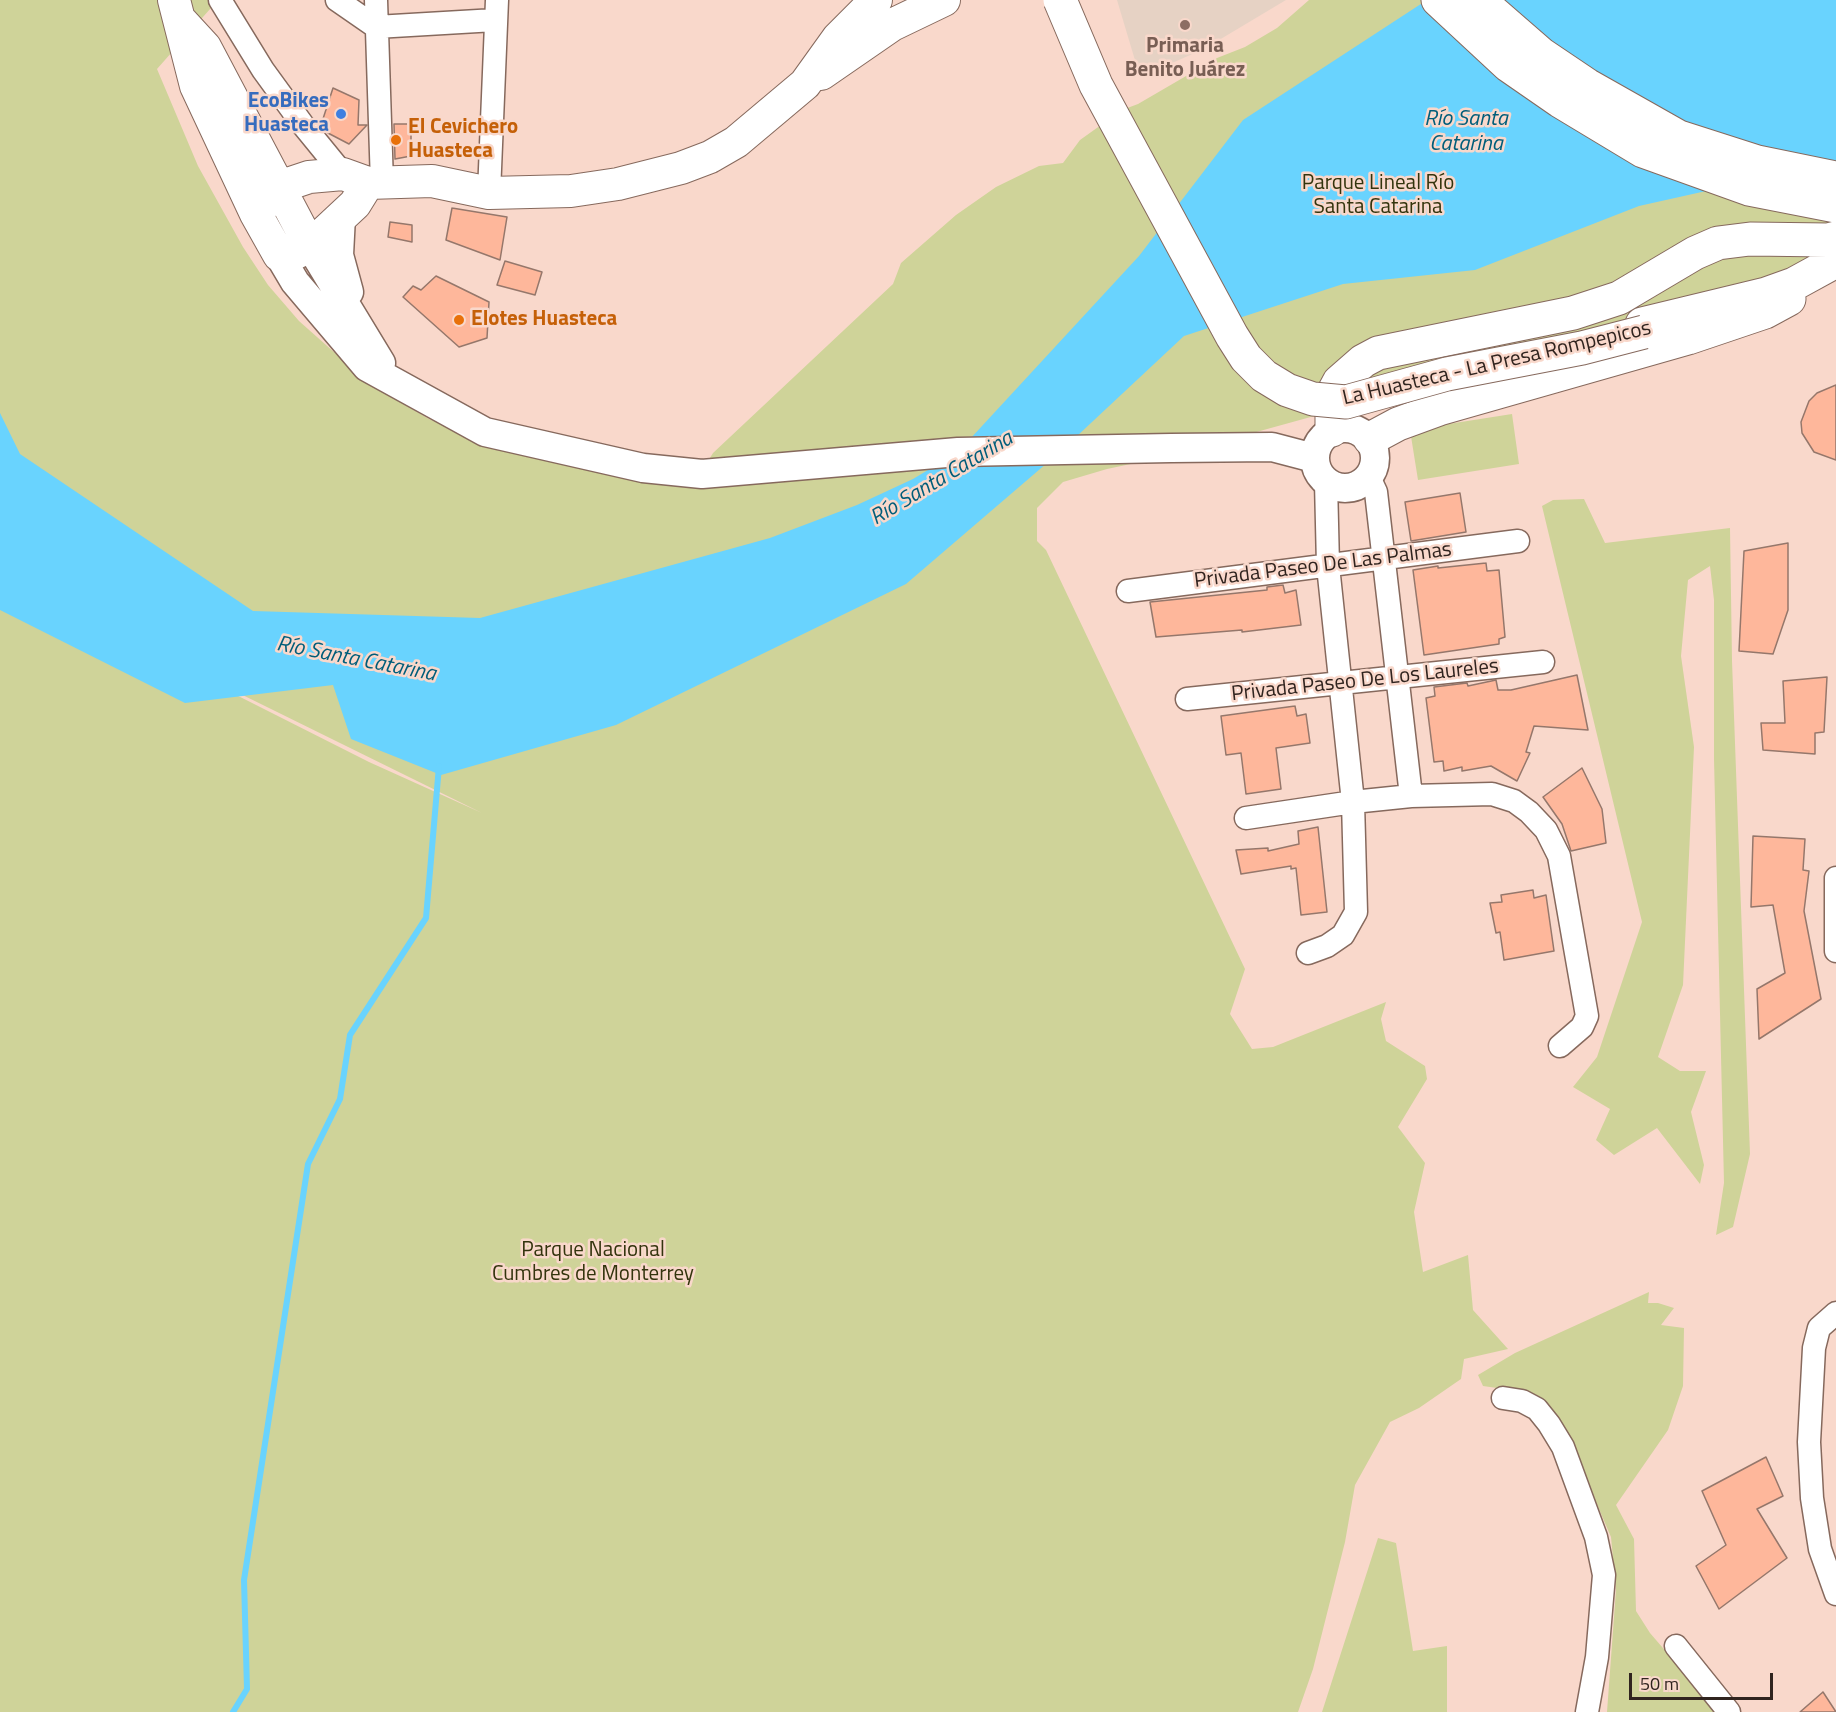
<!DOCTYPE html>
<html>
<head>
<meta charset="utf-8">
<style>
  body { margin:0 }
  #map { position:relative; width:1836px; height:1712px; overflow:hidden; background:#f9d8cb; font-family:"Titillium Web",sans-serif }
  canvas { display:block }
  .scale { position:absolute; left:1629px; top:1673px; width:144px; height:27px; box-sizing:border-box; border:3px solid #30241f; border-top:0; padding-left:8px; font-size:18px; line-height:21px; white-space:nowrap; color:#30241f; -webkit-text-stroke:4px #f9d8cb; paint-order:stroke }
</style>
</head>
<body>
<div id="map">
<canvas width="1836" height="1712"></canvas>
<div class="scale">50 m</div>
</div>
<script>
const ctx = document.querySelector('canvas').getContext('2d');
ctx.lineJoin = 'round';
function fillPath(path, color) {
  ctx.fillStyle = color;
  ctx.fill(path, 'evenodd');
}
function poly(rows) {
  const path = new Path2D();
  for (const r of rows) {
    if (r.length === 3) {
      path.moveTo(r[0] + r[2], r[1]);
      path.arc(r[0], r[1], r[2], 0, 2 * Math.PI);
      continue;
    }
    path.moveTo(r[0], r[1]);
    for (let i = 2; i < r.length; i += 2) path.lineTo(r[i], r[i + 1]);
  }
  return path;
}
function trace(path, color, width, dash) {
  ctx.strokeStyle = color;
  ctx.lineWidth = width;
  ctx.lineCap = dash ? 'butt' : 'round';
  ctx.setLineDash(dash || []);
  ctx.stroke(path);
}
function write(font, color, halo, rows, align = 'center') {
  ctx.font = font + ' "Titillium Web",sans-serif';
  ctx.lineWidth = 5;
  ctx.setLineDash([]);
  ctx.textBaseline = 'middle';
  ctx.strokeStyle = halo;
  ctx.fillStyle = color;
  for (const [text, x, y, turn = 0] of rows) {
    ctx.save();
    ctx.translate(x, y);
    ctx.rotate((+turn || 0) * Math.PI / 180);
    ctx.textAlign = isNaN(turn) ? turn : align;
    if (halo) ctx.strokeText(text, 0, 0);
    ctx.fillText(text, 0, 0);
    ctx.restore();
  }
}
const education = poly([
  [1117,0,1286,0,1204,49,1140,77]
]);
const green = poly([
  [0,0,218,0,157,69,198,166,243,247,268,285,299,321,371,385,429,419,464,433,697,479,713,453,893,284,901,263,956,215,996,187,1039,166,1063,163,1080,140,1122,110,1138,104,1217,58,1245,47,1277,28,1309,0,1836,0,1836,272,1173,455,1107,469,1063,482,1037,508,1037,541,1046,550,1245,969,1230,1014,1252,1049,1273,1047,1386,1002,1381,1019,1386,1041,1425,1066,1427,1079,1398,1127,1425,1163,1414,1212,1423,1272,1468,1255,1473,1310,1508,1349,1464,1359,1461,1379,1419,1408,1390,1422,1355,1485,1345,1542,1313,1669,1298,1712,0,1712],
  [58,605,58,604,482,813,369,762],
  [1512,414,1519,464,1418,480,1410,430],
  [1584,499,1605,543,1730,528,1732,661,1750,1154,1733,1227,1716,1235,1724,1183,1714,759,1714,600,1710,566,1688,580,1681,656,1694,747,1683,985,1658,1057,1680,1071,1706,1071,1691,1112,1704,1165,1700,1184,1657,1128,1614,1155,1596,1140,1610,1109,1573,1087,1597,1057,1642,922,1542,506,1553,500],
  [1649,1292,1648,1303,1658,1303,1674,1308,1661,1325,1684,1328,1683,1386,1668,1430,1616,1505,1634,1539,1636,1611,1650,1633,1718,1712,1607,1712,1616,1590,1611,1537,1563,1425,1532,1393,1483,1386,1478,1375,1515,1353],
  [1378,1538,1396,1543,1413,1651,1447,1646,1447,1712,1322,1712]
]);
const water = poly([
  [1427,0,1836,0,1836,162,1639,206,1475,270,1343,284,1184,336,1061,451,906,584,616,725,441,775,351,739,333,685,185,703,0,610,0,413,20,454,253,611,480,618,770,538,857,505,913,479,958,452,1139,256,1243,120]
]);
const stream = poly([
  [233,1712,247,1689,244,1580,308,1164,340,1099,350,1035,426,918,439,766]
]);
const building = poly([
  [333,88,359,100,358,125,367,125,349,144,326,132,321,125,333,88],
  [394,124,411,124,411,156,395,159,394,124],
  [452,208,507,217,500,260,446,240,452,208],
  [390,222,412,225,412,242,388,237,390,222],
  [505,261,542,272,535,295,497,285,505,261],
  [436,276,489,302,487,338,459,347,403,297,413,286,421,290,436,276],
  [1836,385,1836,460,1814,452,1802,433,1801,422,1809,401,1817,393,1836,385],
  [1460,493,1466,532,1411,541,1405,502,1460,493],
  [1788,543,1788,610,1773,654,1739,651,1744,551,1788,543],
  [1486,563,1487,571,1499,570,1505,637,1499,639,1499,644,1424,655,1413,570,1438,566,1438,568,1486,563],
  [1283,585,1285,593,1296,590,1301,625,1242,632,1242,630,1156,637,1150,602,1267,590,1267,587,1283,585],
  [1577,675,1588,730,1534,726,1526,752,1530,753,1517,781,1491,766,1462,771,1462,767,1444,771,1443,761,1434,762,1426,698,1435,696,1434,687,1467,683,1468,686,1496,680,1498,690,1511,690,1577,675],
  [1827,677,1824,732,1815,733,1815,754,1763,750,1761,723,1785,723,1783,681,1827,677],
  [1295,706,1297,716,1306,714,1310,743,1276,748,1281,789,1246,794,1241,753,1226,755,1221,716,1295,706],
  [1582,768,1602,809,1606,843,1571,851,1562,824,1543,797,1582,768],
  [1318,827,1327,912,1301,915,1296,868,1291,869,1291,866,1241,874,1236,850,1268,848,1268,851,1299,844,1298,831,1318,827],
  [1753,836,1805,839,1803,870,1809,871,1804,911,1821,999,1759,1039,1757,989,1785,973,1773,905,1751,907,1753,836],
  [1533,890,1534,898,1546,895,1554,951,1504,960,1500,932,1496,933,1490,903,1502,902,1501,895,1533,890],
  [1766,1457,1783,1496,1757,1509,1787,1558,1719,1609,1696,1566,1726,1545,1702,1491,1766,1457],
  [1823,1692,1836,1712,1800,1712,1823,1692]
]);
const minor = poly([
  [220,0,263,70,303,125,343,174],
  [337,0,376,27,495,20],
  [376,0,382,184],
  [489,193,497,0],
  [1369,477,1376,492,1411,796],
  [1128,591,1518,541],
  [1187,699,1543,662],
  [1246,818,1353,802,1328,566,1326,482],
  [1836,878,1836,951],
  [1308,953,1327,946,1343,935,1356,912,1353,802,1411,796,1492,794,1514,801,1529,812,1546,830,1559,856,1587,1016,1582,1027,1560,1046],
  [1836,1313,1819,1328,1814,1348,1809,1442,1812,1498,1820,1549,1836,1594],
  [1503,1398,1522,1401,1537,1409,1549,1424,1563,1447,1596,1537,1604,1575,1597,1657,1587,1712],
  [1676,1646,1729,1712]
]);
const tertiary = poly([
  [341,216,339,255,349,292],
  [310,246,381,363],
  [279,255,295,282,367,367,485,432,643,468,702,474,958,452,1171,448,1272,447,1314,458],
  [1345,458,30]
]);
const secondary = poly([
  [174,0,196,86,256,214,279,255,290,256,310,246,355,204,368,183],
  [182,22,205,47,310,246],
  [821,74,892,25,944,0],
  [256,214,279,187,309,177,343,174,368,183,432,181,489,193,571,191,618,184,681,168,710,157,736,142,805,84,838,38,876,0]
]);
const primary = poly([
  [1642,324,1766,294,1794,284,1836,261],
  [1332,430,1332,395,1339,382,1363,361,1378,353,1573,313,1619,298,1695,253,1718,243,1750,239,1828,240,1836,238],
  [1370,439,1398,424,1439,409,1688,338,1765,312,1789,299]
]);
const motorway = poly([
  [1438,0,1508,65,1560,101,1643,151,1749,189,1836,206],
  [1479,0,1541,54,1587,85,1679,137,1757,162,1836,178]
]);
const primaryBridge = poly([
  [1060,0,1096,85,1232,336,1246,358,1264,376,1287,390,1313,399,1346,402,1447,374,1582,348,1644,332]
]);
const markers = [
  [1185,25,6,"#8d6e63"],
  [341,114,6,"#3f7fe0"],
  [396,140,6,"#e8710a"],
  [459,320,6,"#e8710a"]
];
const educationNames = [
  ["Primaria",1185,47],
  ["Benito Juárez",1185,71]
];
const shopNames = [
  ["EcoBikes",329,102],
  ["Huasteca",329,126]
];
const foodNames = [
  ["El Cevichero",408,128],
  ["Huasteca",408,152],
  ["Elotes Huasteca",471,320]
];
const parkNames = [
  ["Parque Lineal Río",1378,184],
  ["Santa Catarina",1378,208],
  ["Parque Nacional",593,1251],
  ["Cumbres de Monterrey",593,1275]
];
const streetNames = [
  ["La Huasteca - La Presa Rompepicos",1497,364,-13],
  ["Privada Paseo De Las Palmas",1323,566,-7],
  ["Privada Paseo De Los Laureles",1365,681,-6]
];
const waterNames = [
  ["Río Santa",1466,120],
  ["Catarina",1466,145],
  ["Río Santa Catarina",942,479,-31],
  ["Río Santa Catarina",356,660,11]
];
fillPath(education, '#e6d2c4');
fillPath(green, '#cfd399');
fillPath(water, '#69d3fe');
trace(stream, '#69d3fe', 6);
fillPath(building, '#feb79b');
trace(building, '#95776b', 1.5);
trace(minor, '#86695d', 25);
trace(tertiary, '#86695d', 31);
trace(secondary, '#86695d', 34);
trace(primary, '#86695d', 35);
trace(motorway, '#86695d', 35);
trace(minor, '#fff', 22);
trace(tertiary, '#fff', 28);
trace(secondary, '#fff', 32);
trace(primary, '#fff', 33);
trace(motorway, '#fff', 33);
trace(primaryBridge, '#86695d', 35, []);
trace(primaryBridge, '#fff', 33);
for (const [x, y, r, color] of markers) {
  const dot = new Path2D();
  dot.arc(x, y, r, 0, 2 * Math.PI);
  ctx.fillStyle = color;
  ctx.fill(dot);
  trace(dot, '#f9d8cb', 2);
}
write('bold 21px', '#785e54', '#f9d8cb', educationNames);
write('bold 21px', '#366cbe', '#f9d8cb', shopNames, 'right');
write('bold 21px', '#c56008', '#f9d8cb', foodNames, 'left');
write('21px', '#33340d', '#f9d8cb', parkNames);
write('21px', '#30241f', '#f9d8cb', streetNames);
write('italic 22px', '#005d7a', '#f9d8cb', waterNames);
</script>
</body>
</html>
